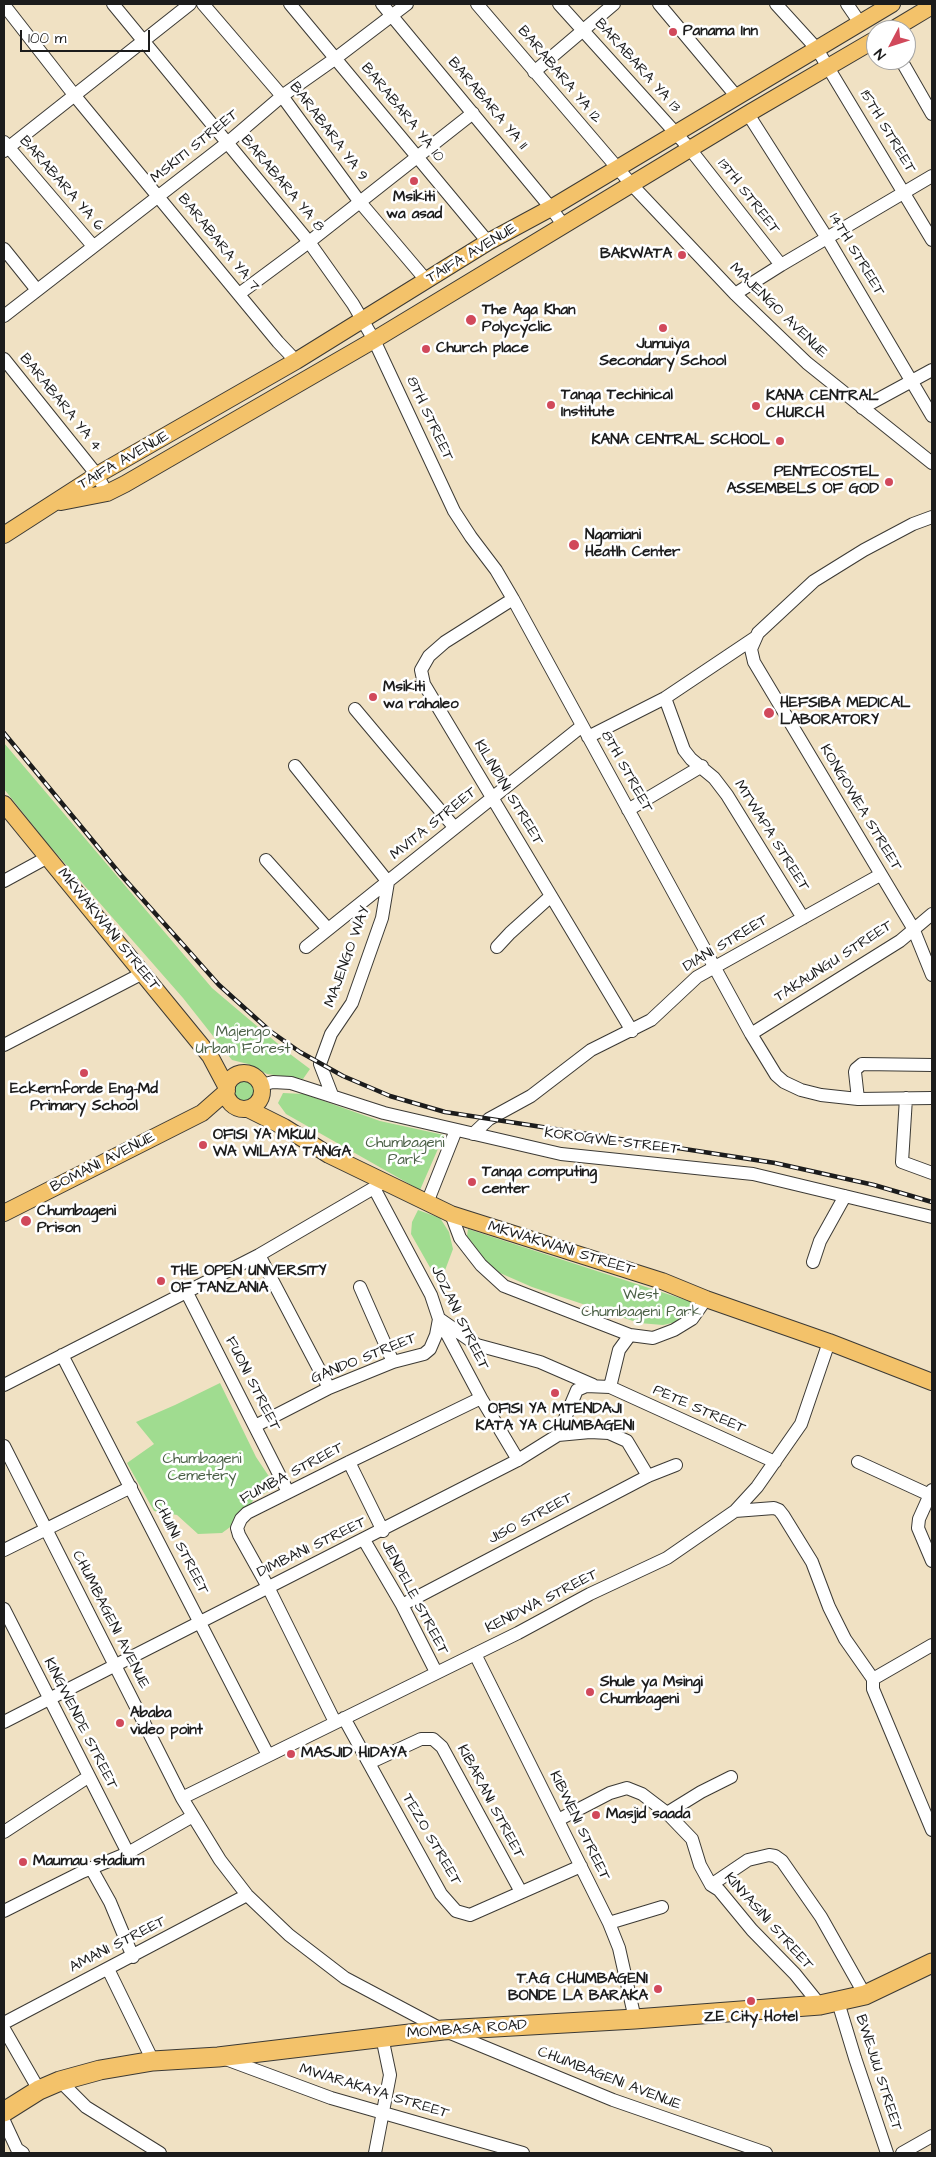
<!DOCTYPE html>
<html>
<head>
<meta charset="utf-8">
<style>
  body { margin:0 }
  #map { position:relative; width:936px; height:2157px; overflow:hidden; background:#f0e1c3; font-family:"Architects Daughter",sans-serif }
  canvas { display:block }
  .frame { position:absolute; inset:0; border:5px solid #1c1c1c; pointer-events:none }
  .north { position:absolute; left:866px; top:20px; width:50px; height:50px; box-sizing:border-box; background:#fff; border:1px solid #a4a4a4; border-radius:50%; rotate:230deg; font-size:14px; font-weight:700; line-height:20px; text-align:center; color:#1c1c1c }
  .north::after { content:''; display:block; margin:auto; width:18px; height:22px; background:#d1495b; clip-path:polygon(50% 0,100% 100%,50% 72%,0 100%) }
  .scale { position:absolute; left:20px; top:30px; width:130px; height:22px; box-sizing:border-box; border:2px solid #1c1c1c; border-top:0; padding-left:6px; font-size:15px; line-height:18px; white-space:nowrap; color:#1c1c1c; -webkit-text-stroke:4px #fff; paint-order:stroke }
</style>
</head>
<body>
<div id="map">
<canvas width="936" height="2157"></canvas>
<div class="frame"></div>
<div class="north">N</div>
<div class="scale">100 m</div>
</div>
<script>
const ctx = document.querySelector('canvas').getContext('2d');
ctx.lineJoin = 'round';
function fillPath(path, color) {
  ctx.fillStyle = color;
  ctx.fill(path, 'evenodd');
}
function poly(rows) {
  const path = new Path2D();
  for (const r of rows) {
    if (r.length === 3) {
      path.moveTo(r[0] + r[2], r[1]);
      path.arc(r[0], r[1], r[2], 0, 2 * Math.PI);
      continue;
    }
    path.moveTo(r[0], r[1]);
    for (let i = 2; i < r.length; i += 2) path.lineTo(r[i], r[i + 1]);
  }
  return path;
}
function trace(path, color, width, dash) {
  ctx.strokeStyle = color;
  ctx.lineWidth = width;
  ctx.lineCap = dash ? 'butt' : 'round';
  ctx.setLineDash(dash || []);
  ctx.stroke(path);
}
function write(font, color, halo, rows, align = 'center') {
  ctx.font = font + ' "Architects Daughter",sans-serif';
  ctx.lineWidth = 5;
  ctx.setLineDash([]);
  ctx.textBaseline = 'middle';
  ctx.strokeStyle = halo;
  ctx.fillStyle = color;
  for (const [text, x, y, turn = 0] of rows) {
    ctx.save();
    ctx.translate(x, y);
    ctx.rotate((+turn || 0) * Math.PI / 180);
    ctx.textAlign = isNaN(turn) ? turn : align;
    if (halo) ctx.strokeText(text, 0, 0);
    ctx.fillText(text, 0, 0);
    ctx.restore();
  }
}
const green = poly([
  [4,743,212,988,290,1054,310,1069,303,1079,267,1074,248,1064,232,1060,183,998,48,844,4,789],
  [244,1092,11],
  [283,1093,304,1094,380,1121,444,1135,420,1190,286,1114,278,1103],
  [418,1210,440,1218,449,1232,453,1249,444,1273,436,1278,411,1234,412,1222],
  [468,1229,695,1303,693,1311,681,1321,663,1325,639,1323,532,1287,500,1273,486,1261,467,1236],
  [220,1383,256,1457,276,1487,254,1499,241,1519,222,1533,198,1534,177,1515,154,1511,127,1463,154,1444,136,1422,175,1405]
]);
const minor = poly([
  [113,4,309,242,353,304,374,340,454,511,471,537,496,570,513,599,751,1034,776,1075,784,1082,801,1090,821,1095,858,1099,932,1098],
  [203,4,282,96,359,201,426,280],
  [290,4,488,242],
  [382,4,551,208,564,226],
  [477,4,632,185,735,294,807,363,932,463],
  [559,4,690,149,781,265],
  [659,4,737,97],
  [776,4,817,49,932,240],
  [847,4,860,23],
  [4,5,75,96,278,342,296,361],
  [901,60,932,114],
  [534,72,614,4],
  [748,114,827,238,932,416],
  [4,142,93,246],
  [4,151,190,4],
  [4,249,37,290],
  [239,294,309,242,473,113],
  [735,294,781,265,932,176],
  [4,316,227,143,282,96,336,58,407,4],
  [4,359,97,475,107,493],
  [862,408,932,370],
  [932,517,913,524,864,550,814,581,758,633,751,649,754,662,913,928,932,975],
  [513,599,445,642,429,656,421,670,424,684,632,1031],
  [665,698,684,750,691,759,714,778,727,795,803,918],
  [355,709,454,827],
  [588,737,665,698,756,637],
  [295,766,388,882,382,918,352,1003,331,1034,320,1064,332,1095],
  [628,810,702,766],
  [266,860,328,929],
  [4,881,48,857],
  [306,947,582,726],
  [497,947,510,933,551,896],
  [751,1034,900,941,932,914],
  [4,1045,143,973],
  [261,1085,273,1082,291,1083,384,1113,561,1154,753,1174,932,1217],
  [906,1098,902,1162,932,1173],
  [858,1099,855,1072,856,1069,862,1064,932,1065],
  [473,1134,489,1119,531,1096,591,1050,651,1020,697,977,880,875],
  [374,1188,431,1295,439,1319,481,1398,518,1460],
  [427,1203,456,1130],
  [451,1214,460,1238,481,1265,504,1286,630,1335,653,1338,674,1330,692,1319,706,1299],
  [259,1255,329,1388],
  [813,1262,820,1241,845,1196],
  [360,1287,393,1362],
  [186,1291,288,1492],
  [441,1320,477,1345,540,1362,593,1385],
  [62,1355,268,1755],
  [4,1385,259,1255,384,1182],
  [610,1387,619,1350,630,1335],
  [255,1426,329,1388,393,1362,424,1354,430,1349,436,1335,439,1319],
  [558,1435,590,1432,609,1433,627,1441,648,1476],
  [4,1446,182,1798,220,1860,247,1895,289,1935,345,1978,443,2030,613,2100,766,2153],
  [349,1462,383,1531],
  [858,1462,932,1496],
  [932,1490,919,1519,918,1528,932,1561],
  [735,1511,774,1508,779,1510,783,1515,812,1562,829,1607,845,1639,873,1679,873,1689,932,1830],
  [364,1540,402,1605,436,1672],
  [4,1550,131,1487],
  [402,1605,648,1476,676,1465],
  [4,1609,128,1853],
  [475,1654,609,1923,619,1948,635,2019],
  [873,1679,932,1645],
  [344,1718,441,1894,456,1911,470,1915,581,1866],
  [4,1722,518,1460,558,1435,577,1390,586,1386,610,1387,775,1462],
  [335,1722,268,1587,239,1535,237,1528,241,1519,247,1513,349,1462,481,1398],
  [369,1763,421,1739,433,1739,442,1747,521,1892],
  [182,1798,518,1633,590,1594,667,1558,735,1511,757,1487,801,1424,829,1342],
  [667,1813,701,1792,731,1777],
  [558,1820,610,1793,627,1788,642,1794,667,1813,692,1839,700,1865,711,1885,719,1890,752,1930,795,1974,820,2005],
  [4,1832,88,1777],
  [91,1868,110,1902,133,1957],
  [711,1885,748,1860,769,1855,775,1856,782,1861,821,1917,865,1995],
  [4,1911,82,1872,128,1853,193,1816],
  [609,1923,662,1907],
  [108,1969,153,2061],
  [838,2002,855,2058,887,2153],
  [4,2023,247,1895],
  [4,2029,39,2090],
  [223,2058,331,2098,523,2153],
  [60,2081,86,2107,160,2153],
  [4,2121,17,2149,23,2153],
  [375,2153,390,2075,382,2037],
  [902,2153,932,2136]
]);
const major = poly([
  [892,30,932,6],
  [61,502,107,493,125,484,374,340,751,112,876,39],
  [4,535,97,475,296,361,488,242,551,208,892,4],
  [4,804,210,1056,227,1088],
  [244,1091,18],
  [248,1109,284,1127,329,1155,451,1214,662,1281,706,1299,829,1342,932,1382],
  [4,1213,202,1113,227,1091]
]);
const highway = poly([
  [4,2112,39,2090,60,2081,100,2070,153,2061,218,2057,443,2030,635,2019,820,2005,865,1995,932,1963]
]);
const rail = poly([
  [4,733,121,875,219,985,270,1031,300,1052,343,1076,390,1096,445,1112,775,1163,874,1185,932,1202]
]);
const markers = [
  [673,32,5,"#d1495b"],
  [414,181,5,"#d1495b"],
  [682,255,5,"#d1495b"],
  [471,320,6,"#d1495b"],
  [663,328,5,"#d1495b"],
  [426,349,5,"#d1495b"],
  [551,405,5,"#d1495b"],
  [756,406,5,"#d1495b"],
  [780,441,5,"#d1495b"],
  [889,482,5,"#d1495b"],
  [574,545,6,"#d1495b"],
  [373,697,5,"#d1495b"],
  [769,713,6,"#d1495b"],
  [84,1073,5,"#d1495b"],
  [203,1145,5,"#d1495b"],
  [472,1182,5,"#d1495b"],
  [26,1221,6,"#d1495b"],
  [161,1281,5,"#d1495b"],
  [555,1393,5,"#d1495b"],
  [590,1692,5,"#d1495b"],
  [120,1723,5,"#d1495b"],
  [291,1754,5,"#d1495b"],
  [596,1815,5,"#d1495b"],
  [23,1862,5,"#d1495b"],
  [658,1989,5,"#d1495b"],
  [751,2001,5,"#d1495b"]
];
const poiNames = [
  ["Panama Inn",683,32],
  ["Msikiti",414,198,"center"],
  ["wa asad",414,215,"center"],
  ["BAKWATA",672,255,"right"],
  ["The Aga Khan",482,311],
  ["Polycyclic",482,328],
  ["Jumuiya",663,345,"center"],
  ["Secondary School",663,362,"center"],
  ["Church place",436,349],
  ["Tanga Techinical",561,396],
  ["Institute",561,413],
  ["KANA CENTRAL",766,397],
  ["CHURCH",766,414],
  ["KANA CENTRAL SCHOOL",770,441,"right"],
  ["PENTECOSTEL",879,473,"right"],
  ["ASSEMBELS OF GOD",879,490,"right"],
  ["Ngamiani",585,536],
  ["Heatlh Center",585,553],
  ["Msikiti",383,688],
  ["wa rahaleo",383,705],
  ["HEFSIBA MEDICAL",780,704],
  ["LABORATORY",780,721],
  ["Eckernforde Eng-Md",84,1090,"center"],
  ["Primary School",84,1107,"center"],
  ["OFISI YA MKUU",213,1136],
  ["WA WILAYA TANGA",213,1153],
  ["Tanga computing",482,1173],
  ["center",482,1190],
  ["Chumbageni",37,1212],
  ["Prison",37,1229],
  ["THE OPEN UNIVERSITY",171,1272],
  ["OF TANZANIA",171,1289],
  ["OFISI YA MTENDAJI",555,1410,"center"],
  ["KATA YA CHUMBAGENI",555,1427,"center"],
  ["Shule ya Msingi",600,1683],
  ["Chumbageni",600,1700],
  ["Ababa",130,1714],
  ["video point",130,1731],
  ["MASJID HIDAYA",301,1754],
  ["Masjid saada",606,1815],
  ["Maumau stadium",33,1862],
  ["T.A.G CHUMBAGENI",648,1980,"right"],
  ["BONDE LA BARAKA",648,1997,"right"],
  ["ZE City Hotel",751,2018,"center"]
];
const streetNames = [
  ["BARABARA YA 13",637,66,48],
  ["BARABARA YA 12",559,75,50],
  ["BARABARA YA 11",487,104,50],
  ["BARABARA YA 10",402,113,51],
  ["BARABARA YA 9",328,132,53],
  ["15TH STREET",887,132,59],
  ["MSKITI STREET",195,147,-39],
  ["BARABARA YA 6",61,184,49],
  ["BARABARA YA 8",282,184,50],
  ["13TH STREET",748,197,52],
  ["BARABARA YA 7",218,243,51],
  ["TAIFA AVENUE",472,254,-31],
  ["14TH STREET",856,255,59],
  ["MAJENGO AVENUE",778,311,44],
  ["BARABARA YA 4",60,403,51],
  ["8TH STREET",429,419,65],
  ["TAIFA AVENUE",124,461,-30],
  ["8TH STREET",626,772,61],
  ["KILINDINI STREET",508,793,59],
  ["KONGOWEA STREET",860,808,59],
  ["MVITA STREET",434,824,-39],
  ["MTWAPA STREET",771,836,58],
  ["MKWAKWANI STREET",108,930,51],
  ["DIANI STREET",726,944,-31],
  ["MAJENGO WAY",348,957,-70],
  ["TAKAUNGU STREET",834,962,-33],
  ["KOROGWE STREET",612,1142,7],
  ["BOMANI AVENUE",103,1163,-27],
  ["MKWAKWANI STREET",561,1249,17],
  ["JOZANI STREET",459,1318,64],
  ["GANDO STREET",364,1359,-22],
  ["FUONI STREET",252,1384,63],
  ["PETE STREET",699,1410,24],
  ["FUMBA STREET",292,1474,-28],
  ["JISO STREET",531,1519,-28],
  ["CHUINI STREET",180,1547,63],
  ["DIMBANI STREET",312,1548,-26],
  ["JENDELE STREET",414,1598,62],
  ["KENDWA STREET",542,1602,-27],
  ["CHUMBAGENI AVENUE",110,1620,63],
  ["KINGWENDE STREET",80,1724,63],
  ["KIBARANI STREET",490,1802,62],
  ["KIBWENI STREET",579,1826,64],
  ["TEZO STREET",431,1840,60],
  ["KINYASINI STREET",768,1922,48],
  ["AMANI STREET",118,1945,-27],
  ["MOMBASA ROAD",467,2030,-4],
  ["BWEJUU STREET",878,2073,72],
  ["CHUMBAGENI AVENUE",609,2079,21],
  ["MWARAKAYA STREET",374,2092,17]
];
const parkNames = [
  ["Majengo",243,1033],
  ["Urban Forest",243,1050],
  ["Chumbageni",405,1144],
  ["Park",405,1161],
  ["West",641,1296],
  ["Chumbageni Park",641,1313],
  ["Chumbageni",202,1460],
  ["Cemetery",202,1477]
];
fillPath(green, '#a0dc90');
trace(minor, '#3c3a35', 14);
trace(major, '#3c3a35', 18);
trace(highway, '#3c3a35', 21);
trace(minor, '#fff', 12);
trace(major, '#f3c26a', 16);
trace(highway, '#f3c26a', 19);
trace(rail, '#1c1c1c', 4.5);
trace(rail, '#fff', 2.5, [8]);
for (const [x, y, r, color] of markers) {
  const dot = new Path2D();
  dot.arc(x, y, r, 0, 2 * Math.PI);
  ctx.fillStyle = color;
  ctx.fill(dot);
  trace(dot, '#fff', 2);
}
write('bold 15px', '#1c1c1c', '#fff', poiNames, 'left');
write('15px', '#1c1c1c', '#fff', streetNames);
write('15px', '#4a5f45', '#fff', parkNames);
</script>
</body>
</html>
